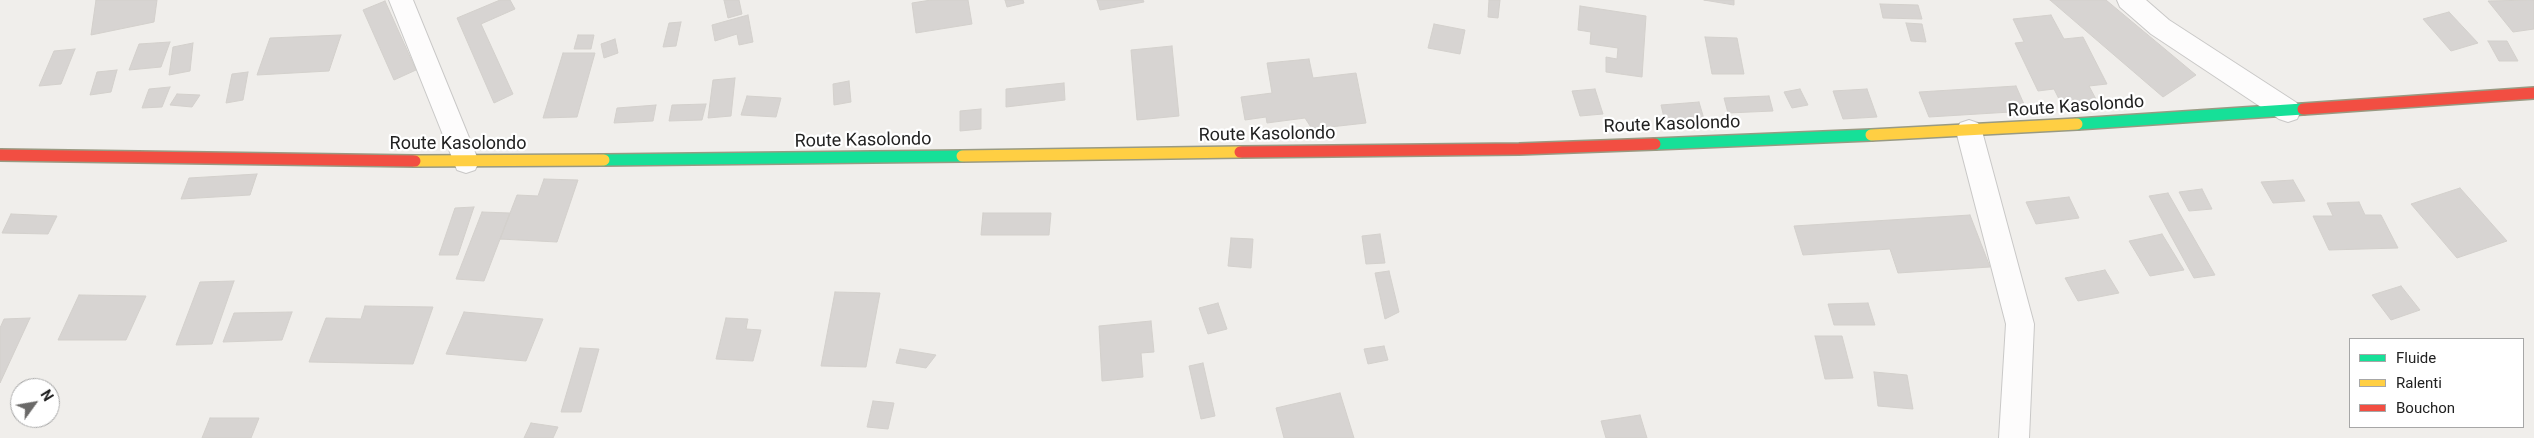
<!DOCTYPE html>
<html>
<head>
<meta charset="utf-8">
<style>
  body { margin:0 }
  #map { position:relative; width:2534px; height:438px; overflow:hidden; background:#f0eeeb; font-family:Roboto,sans-serif }
  canvas { display:block }
  .legend { position:absolute; left:2349px; top:338px; width:175px; height:90px; box-sizing:border-box; background:#fff; border:1px solid #a7a7a7; margin:0; padding:6px 9px; list-style:none; font-size:15px; color:#222 }
  .legend li { display:flex; align-items:center; gap:10px; height:25px }
  .legend b { width:25px; border:1px solid #a7a7a7 }
  .north { position:absolute; left:10px; top:378px; width:50px; height:50px; box-sizing:border-box; background:#fff; border:1px solid #a7a7a7; border-radius:50%; rotate:58deg; font-size:14px; font-weight:700; line-height:20px; text-align:center; color:#222 }
  .north::after { content:''; display:block; margin:auto; width:18px; height:22px; background:#6a6968; clip-path:polygon(50% 0,100% 100%,50% 72%,0 100%) }
</style>
</head>
<body>
<div id="map">
<canvas width="2534" height="438"></canvas>
<ul class="legend">
<li><b style="height:6px;background:#16e098"></b>Fluide</li>
<li><b style="height:6px;background:#ffcf43"></b>Ralenti</li>
<li><b style="height:6px;background:#f24e42"></b>Bouchon</li>
</ul>
<div class="north">N</div>
</div>
<script>
const ctx = document.querySelector('canvas').getContext('2d');
ctx.lineJoin = 'round';
function fillPath(path, color) {
  ctx.fillStyle = color;
  ctx.fill(path, 'evenodd');
}
function poly(rows) {
  const path = new Path2D();
  for (const r of rows) {
    path.moveTo(r[0], r[1]);
    for (let i = 2; i < r.length; i += 2) path.lineTo(r[i], r[i + 1]);
  }
  return path;
}
function trace(path, color, width, dash) {
  ctx.strokeStyle = color;
  ctx.lineWidth = width;
  ctx.lineCap = dash ? 'butt' : 'round';
  ctx.setLineDash(dash || []);
  ctx.stroke(path);
}
function write(font, color, halo, rows, align = 'center') {
  ctx.font = font + ' Roboto,sans-serif';
  ctx.lineWidth = 4.5;
  ctx.setLineDash([]);
  ctx.textBaseline = 'middle';
  ctx.strokeStyle = halo;
  ctx.fillStyle = color;
  for (const [text, x, y, turn = 0] of rows) {
    ctx.save();
    ctx.translate(x, y);
    ctx.rotate((+turn || 0) * Math.PI / 180);
    ctx.textAlign = isNaN(turn) ? turn : align;
    if (halo) ctx.strokeText(text, 0, 0);
    ctx.fillText(text, 0, 0);
    ctx.restore();
  }
}
const building = poly([
  [96,0,157,0,154,22,91,35,96,0],
  [500,0,510,0,515,9,481,24,513,94,494,103,457,18,500,0],
  [724,0,739,0,742,14,728,18,724,0],
  [931,0,968,0,972,24,916,33,912,3,931,0],
  [1005,0,1023,0,1024,3,1007,7,1005,0],
  [1097,0,1143,0,1144,2,1100,10,1097,0],
  [1489,0,1500,0,1498,18,1488,17,1489,0],
  [1704,0,1734,0,1734,5,1704,0],
  [2050,0,2106,0,2196,75,2163,97,2050,0],
  [2534,0,2534,29,2513,32,2488,1,2534,0],
  [385,1,416,70,394,80,363,10,385,1],
  [1880,4,1918,5,1922,19,1883,18,1880,4],
  [1580,6,1646,16,1642,77,1606,72,1606,57,1617,59,1618,48,1590,44,1591,32,1578,30,1580,6],
  [2449,12,2478,43,2451,51,2423,19,2449,12],
  [748,15,753,42,739,45,737,34,715,41,712,25,748,15],
  [2051,15,2064,39,2083,37,2107,84,2089,86,2097,101,2062,105,2054,89,2038,91,2015,43,2024,42,2013,19,2051,15],
  [681,22,676,46,663,47,669,23,681,22],
  [1906,23,1922,24,1926,42,1911,41,1906,23],
  [1434,24,1465,30,1460,54,1428,48,1434,24],
  [341,35,329,71,257,75,270,38,341,35],
  [578,35,594,35,591,49,574,49,578,35],
  [1705,37,1737,38,1744,74,1712,74,1705,37],
  [615,39,618,53,604,58,601,44,615,39],
  [2488,41,2507,41,2518,61,2499,61,2488,41],
  [170,42,161,67,129,70,139,44,170,42],
  [193,43,190,71,169,75,173,47,193,43],
  [1172,46,1179,116,1137,120,1131,50,1172,46],
  [75,49,61,84,39,86,54,51,75,49],
  [563,53,595,53,577,117,543,118,563,53],
  [1309,59,1313,78,1356,73,1366,123,1312,129,1305,118,1267,123,1266,117,1245,120,1241,97,1272,93,1267,63,1309,59],
  [117,70,111,92,90,95,97,72,117,70],
  [248,72,243,100,226,103,232,74,248,72],
  [735,78,731,116,708,118,713,80,735,78],
  [849,81,851,102,834,105,833,84,849,81],
  [1064,83,1065,100,1006,107,1006,89,1064,83],
  [2016,86,2027,111,1929,117,1919,92,2016,86],
  [170,87,162,107,142,108,149,89,170,87],
  [1595,89,1603,114,1580,116,1572,91,1595,89],
  [1800,89,1808,105,1792,108,1784,92,1800,89],
  [1867,89,1877,117,1843,119,1833,91,1867,89],
  [177,94,200,95,192,107,170,105,177,94],
  [747,96,781,98,776,117,741,115,747,96],
  [1769,96,1773,111,1728,113,1724,98,1769,96],
  [1699,102,1704,119,1665,122,1661,105,1699,102],
  [706,104,702,120,669,121,672,105,706,104],
  [656,105,653,121,614,123,617,108,656,105],
  [981,109,981,129,960,131,960,111,981,109],
  [257,174,250,195,181,199,189,178,257,174],
  [544,179,578,180,557,242,500,239,517,195,538,196,544,179],
  [2293,180,2305,201,2273,203,2261,182,2293,180],
  [2460,188,2507,241,2457,258,2411,204,2460,188],
  [2202,189,2212,209,2189,211,2179,192,2202,189],
  [2168,193,2215,275,2194,278,2149,196,2168,193],
  [2069,197,2079,218,2036,224,2026,202,2069,197],
  [2359,202,2365,215,2381,215,2398,248,2329,250,2313,216,2333,216,2327,203,2359,202],
  [474,207,458,255,439,255,455,208,474,207],
  [482,212,510,213,484,281,456,279,482,212],
  [983,213,1051,213,1049,235,981,235,983,213],
  [11,214,57,216,48,234,2,233,11,214],
  [1970,215,1990,267,1898,273,1890,249,1803,255,1794,226,1970,215],
  [1380,234,1385,263,1366,264,1362,236,1380,234],
  [2162,234,2184,270,2150,276,2129,241,2162,234],
  [1231,238,1253,239,1251,268,1228,266,1231,238],
  [2105,270,2119,293,2078,301,2065,278,2105,270],
  [1389,271,1399,312,1385,319,1375,273,1389,271],
  [234,281,212,344,176,345,200,282,234,281],
  [2401,286,2420,310,2391,320,2372,295,2401,286],
  [835,292,880,293,866,367,821,366,835,292],
  [79,295,146,296,126,340,58,340,79,295],
  [1218,303,1227,329,1208,334,1199,308,1218,303],
  [1868,303,1875,325,1834,325,1828,304,1868,303],
  [365,306,433,307,413,364,309,362,326,318,361,319,365,306],
  [292,312,282,340,223,342,234,313,292,312],
  [464,312,543,319,526,361,446,354,464,312],
  [30,318,0,383,0,328,4,319,30,318],
  [726,318,748,319,746,329,761,330,753,361,716,359,726,318],
  [1151,321,1154,352,1141,353,1143,377,1102,381,1099,326,1151,321],
  [1815,336,1842,336,1853,378,1825,379,1815,336],
  [1384,346,1388,360,1368,364,1364,349,1384,346],
  [580,348,599,349,581,412,561,412,580,348],
  [900,349,936,355,926,368,896,363,900,349],
  [1203,363,1215,416,1201,419,1189,366,1203,363],
  [1874,372,1907,375,1913,409,1878,406,1874,372],
  [1340,393,1354,438,1284,438,1276,408,1340,393],
  [873,401,894,403,888,429,867,427,873,401],
  [1640,415,1647,438,1606,438,1601,421,1640,415],
  [210,418,259,418,251,438,202,438,210,418],
  [531,423,558,427,553,438,524,438,531,423]
]);
const street = poly([
  [389,0,413,0,479,162,475,170,466,173,457,170,389,0],
  [2117,0,2146,0,2169,20,2297,103,2301,111,2297,119,2288,122,2279,119,2151,34,2120,7,2117,0],
  [1969,120,1978,123,1982,131,2034,324,2029,438,1999,438,2006,324,1956,131,1960,123,1969,120]
]);
const fast = poly([
  [2077,124,2303,109],
  [1655,144,1871,135],
  [604,160,962,156]
]);
const slow = poly([
  [1871,135,2077,124],
  [962,156,1240,152],
  [415,161,604,160]
]);
const jam = poly([
  [2303,109,2534,93],
  [1240,152,1519,149,1655,144],
  [0,155,415,161]
]);
const streetNames = [
  ["Route Kasolondo",2076,107,-4],
  ["Route Kasolondo",1672,125,-2],
  ["Route Kasolondo",1267,135,-1],
  ["Route Kasolondo",863,141,-1],
  ["Route Kasolondo",458,144]
];
fillPath(building, '#d7d4d2');
trace(building, '#d3d0cc', 1);
trace(street, '#c9c8c7', 2);
trace(fast, '#999a82', 14);
trace(slow, '#999a82', 14);
trace(jam, '#999a82', 14);
fillPath(street, '#fdfcfc');
trace(fast, '#16e098', 11);
trace(slow, '#ffcf43', 11);
trace(jam, '#f24e42', 11);
write('18px', '#222', '#fff', streetNames);
</script>
</body>
</html>
